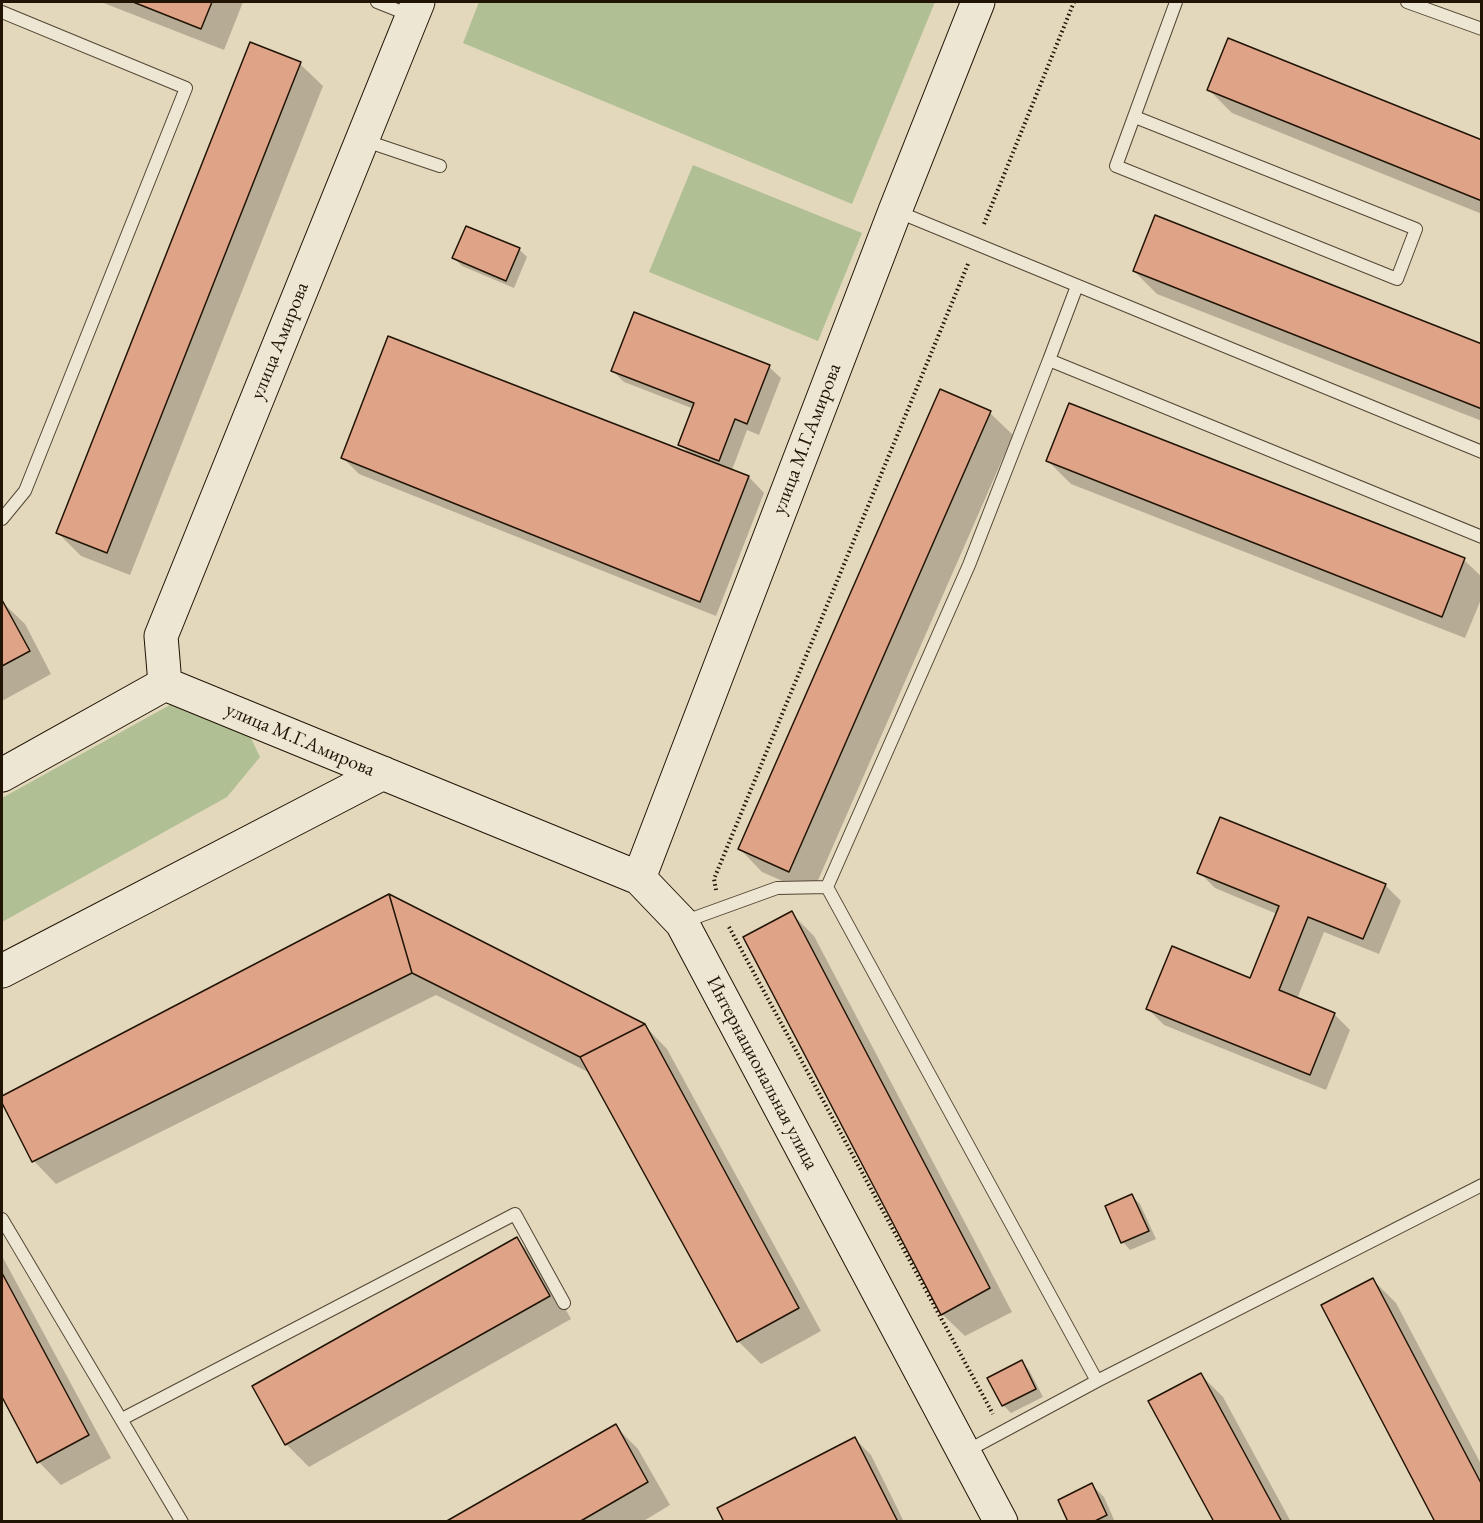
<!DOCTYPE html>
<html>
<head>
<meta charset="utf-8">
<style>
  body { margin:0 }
  #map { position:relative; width:1483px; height:1523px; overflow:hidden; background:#e4d8bc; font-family:"EB Garamond",serif }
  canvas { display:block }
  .frame { position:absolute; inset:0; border:3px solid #211405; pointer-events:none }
</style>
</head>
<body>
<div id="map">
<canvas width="1483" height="1523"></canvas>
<div class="frame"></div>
</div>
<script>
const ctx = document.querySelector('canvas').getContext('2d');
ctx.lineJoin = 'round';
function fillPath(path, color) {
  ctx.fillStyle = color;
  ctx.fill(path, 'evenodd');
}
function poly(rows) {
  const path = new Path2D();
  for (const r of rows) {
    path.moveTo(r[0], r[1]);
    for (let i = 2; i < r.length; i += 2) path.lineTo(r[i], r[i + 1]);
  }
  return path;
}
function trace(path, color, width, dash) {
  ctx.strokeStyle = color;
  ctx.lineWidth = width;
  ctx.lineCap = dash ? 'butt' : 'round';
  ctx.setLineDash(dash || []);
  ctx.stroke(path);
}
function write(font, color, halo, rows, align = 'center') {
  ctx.font = font + ' "EB Garamond",serif';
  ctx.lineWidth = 5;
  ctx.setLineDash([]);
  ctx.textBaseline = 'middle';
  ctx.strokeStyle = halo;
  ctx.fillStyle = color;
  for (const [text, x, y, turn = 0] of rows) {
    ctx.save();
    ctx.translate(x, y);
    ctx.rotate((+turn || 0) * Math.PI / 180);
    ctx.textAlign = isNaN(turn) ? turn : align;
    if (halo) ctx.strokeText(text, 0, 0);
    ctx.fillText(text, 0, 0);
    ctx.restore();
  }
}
const green = poly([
  [479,2,935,2,852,204,463,43],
  [693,165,862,233,818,341,649,272],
  [177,701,239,713,260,757,227,797,2,922,2,798]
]);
const shadow = poly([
  [101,2,243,2,224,50],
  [300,64,323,86,130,575,81,556,58,533],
  [1209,90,1482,142,1482,214,1232,113],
  [519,249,527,257,514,288,462,266,454,258],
  [1134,271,1482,345,1482,421,1157,294],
  [635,314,769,367,781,378,759,435,747,430,732,470,749,477,764,493,716,616,359,474,343,458,690,454,680,444,694,409,624,382,612,370],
  [1070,405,1464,560,1482,577,1482,597,1465,638,1071,484,1048,461],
  [990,413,1013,435,812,894,762,872,740,849],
  [2,602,25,624,51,674,2,701],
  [1199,872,1385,885,1401,901,1379,954,1324,932,1297,999,1334,1014,1350,1030,1326,1090,1164,1025,1148,1009,1250,979,1277,914,1215,888],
  [389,896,644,1025,667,1049,821,1331,761,1364,738,1341,590,1073,436,995,56,1184,34,1161,2,1098],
  [791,913,814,936,1012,1312,965,1336,942,1314],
  [1132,1196,1140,1204,1156,1239,1130,1250,1123,1242,1107,1207],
  [516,1239,539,1262,571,1319,309,1467,286,1444],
  [2,1256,111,1458,61,1485,39,1462,2,1394],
  [1373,1280,1396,1303,1482,1466,1482,1522],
  [1021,1362,1029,1370,1043,1397,1011,1413,1003,1405],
  [1200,1374,1223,1397,1291,1522,1216,1522],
  [615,1426,638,1449,670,1505,642,1522,448,1522],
  [855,1439,871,1455,904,1522,725,1522],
  [1092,1485,1104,1497,1115,1522,1070,1522]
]);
const building = poly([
  [133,2,212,2,201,29,133,2],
  [1228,38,1482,140,1482,201,1207,90,1228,38],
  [250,42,301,62,107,553,56,533,250,42],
  [1155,215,1482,344,1482,409,1133,271,1155,215],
  [466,226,520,248,506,281,452,258,466,226],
  [634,312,770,365,747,424,735,419,719,461,678,445,694,403,611,371,634,312],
  [388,336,749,476,700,602,341,458,388,336],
  [940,389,991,411,789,872,738,849,940,389],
  [1069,403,1465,558,1442,617,1046,461,1069,403],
  [2,600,30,651,2,666,2,600],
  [1220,817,1386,884,1363,939,1308,917,1279,990,1335,1013,1310,1075,1146,1009,1172,946,1250,978,1279,906,1197,873,1220,817],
  [389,894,412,973,32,1162,2,1103,2,1096,389,894],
  [389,894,645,1024,580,1057,412,973,389,894],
  [792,911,990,1288,941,1315,743,937,792,911],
  [645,1024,799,1308,737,1342,580,1057,645,1024],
  [1132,1194,1149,1231,1121,1243,1105,1206,1132,1194],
  [517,1237,550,1296,285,1445,252,1386,517,1237],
  [2,1273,89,1435,37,1463,2,1397,2,1273],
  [1373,1278,1482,1485,1482,1522,1435,1522,1321,1305,1373,1278],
  [1022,1360,1036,1389,1002,1406,987,1378,1022,1360],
  [1201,1373,1282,1522,1214,1522,1148,1401,1201,1373],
  [616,1424,648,1482,579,1522,445,1522,616,1424],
  [855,1437,898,1522,724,1522,717,1508,855,1437],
  [1092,1483,1107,1515,1093,1522,1068,1522,1058,1500,1092,1483]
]);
const path = poly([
  [984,224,1074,2],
  [716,890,714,879,968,264],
  [729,927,993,1414]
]);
const lane = poly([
  [377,2,412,16],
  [1407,2,1482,29],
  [2,12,186,88,25,491,2,519],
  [1135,117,1416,229,1397,279,1116,166,1176,2],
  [363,140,440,166],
  [896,211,1482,452],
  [1077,286,1049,360,1482,537],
  [827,887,969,565,1049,360],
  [683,922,777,888,827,887,1097,1381],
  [2,1219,182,1522],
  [122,1419,515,1214,564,1303],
  [965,1452,1097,1381,1482,1185]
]);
const secondary = poly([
  [165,684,639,878,682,923,1001,1522],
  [165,684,161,636,418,2],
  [2,775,165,684],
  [639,878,895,211,978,2],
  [2,971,383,773]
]);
const streetNames = [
  ["улица Амирова",280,341,-68],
  ["улица М.Г.Амирова",807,439,-69],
  ["улица М.Г.Амирова",300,740,23],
  ["Интернациональная улица",762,1073,62]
];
fillPath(green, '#b0bf94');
fillPath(shadow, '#0003');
fillPath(building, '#dfa388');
trace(building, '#211405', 1.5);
trace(lane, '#524533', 14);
trace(secondary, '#211405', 35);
trace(path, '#211405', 4, [1.5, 3]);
trace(lane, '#ede6d3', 12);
trace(secondary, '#ede6d3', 33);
write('20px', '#211405', '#ede6d3', streetNames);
</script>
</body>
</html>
